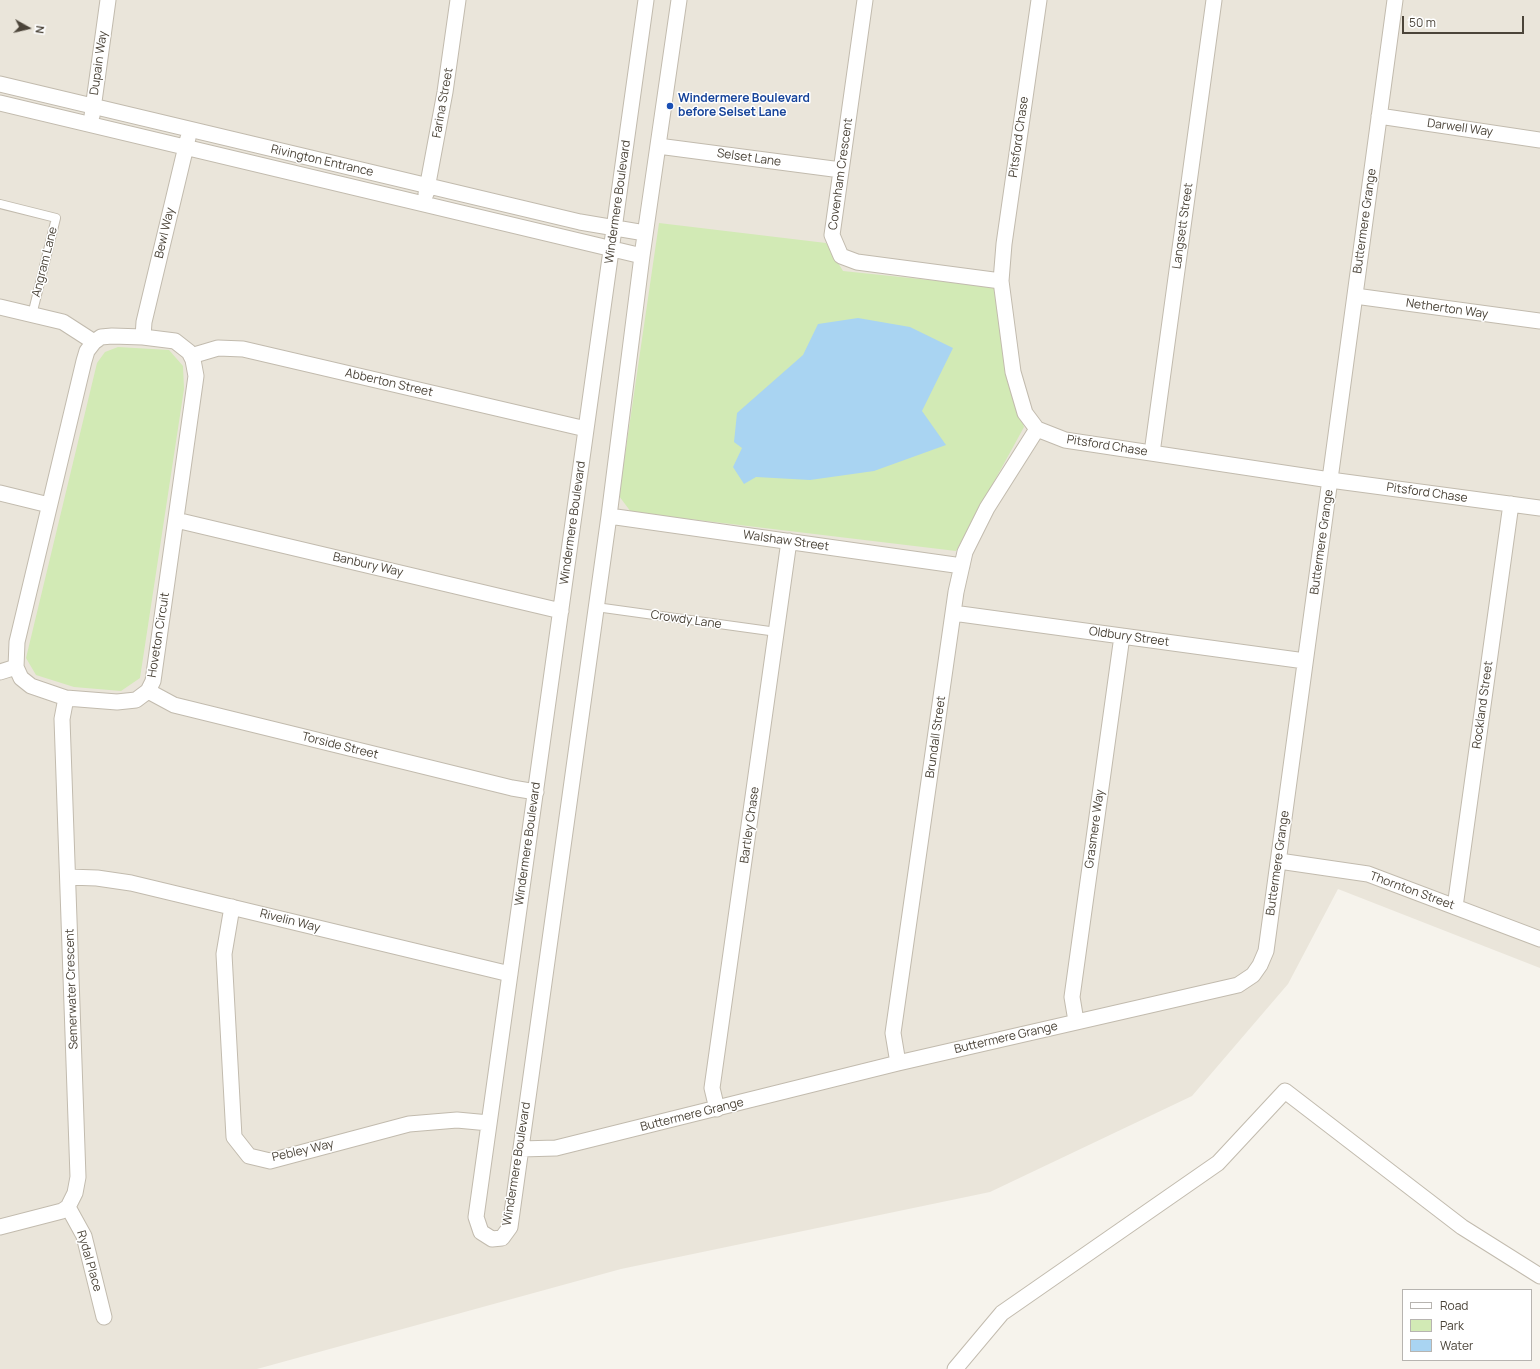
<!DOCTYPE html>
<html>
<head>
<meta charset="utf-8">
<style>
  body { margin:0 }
  #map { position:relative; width:1540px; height:1369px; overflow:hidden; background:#f6f3ec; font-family:Manrope,sans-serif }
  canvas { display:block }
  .legend { position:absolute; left:1402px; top:1289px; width:130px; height:72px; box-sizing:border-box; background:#fff; border:1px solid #b7b4b0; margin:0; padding:5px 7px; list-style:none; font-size:12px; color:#4b4439 }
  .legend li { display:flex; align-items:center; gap:8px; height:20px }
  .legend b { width:20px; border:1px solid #b7b4b0 }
  .north { position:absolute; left:8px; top:8px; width:40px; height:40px; -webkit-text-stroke:3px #fff; paint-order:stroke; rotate:98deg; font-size:11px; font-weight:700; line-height:16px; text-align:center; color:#4b4439 }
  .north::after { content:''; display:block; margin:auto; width:14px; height:18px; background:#4b4439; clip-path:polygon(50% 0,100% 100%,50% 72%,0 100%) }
  .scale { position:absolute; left:1402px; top:16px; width:122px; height:18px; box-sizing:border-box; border:2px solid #4b4439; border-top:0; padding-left:5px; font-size:12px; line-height:14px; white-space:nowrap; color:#4b4439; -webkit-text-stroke:3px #fff; paint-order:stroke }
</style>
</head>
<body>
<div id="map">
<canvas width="1540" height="1369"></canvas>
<ul class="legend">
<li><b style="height:5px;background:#fff"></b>Road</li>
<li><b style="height:11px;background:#d2eab5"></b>Park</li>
<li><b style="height:11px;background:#a9d4f2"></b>Water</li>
</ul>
<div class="north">N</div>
<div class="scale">50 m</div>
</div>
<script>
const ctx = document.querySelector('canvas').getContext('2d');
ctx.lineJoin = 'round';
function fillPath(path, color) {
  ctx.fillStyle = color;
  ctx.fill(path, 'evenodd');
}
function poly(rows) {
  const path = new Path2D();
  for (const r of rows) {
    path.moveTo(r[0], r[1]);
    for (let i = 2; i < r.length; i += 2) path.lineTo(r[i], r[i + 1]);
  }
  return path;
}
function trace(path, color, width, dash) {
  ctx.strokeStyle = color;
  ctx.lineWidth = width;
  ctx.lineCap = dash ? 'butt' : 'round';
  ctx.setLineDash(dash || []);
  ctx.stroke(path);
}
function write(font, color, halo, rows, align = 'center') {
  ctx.font = font + ' Manrope,sans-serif';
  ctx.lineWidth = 3;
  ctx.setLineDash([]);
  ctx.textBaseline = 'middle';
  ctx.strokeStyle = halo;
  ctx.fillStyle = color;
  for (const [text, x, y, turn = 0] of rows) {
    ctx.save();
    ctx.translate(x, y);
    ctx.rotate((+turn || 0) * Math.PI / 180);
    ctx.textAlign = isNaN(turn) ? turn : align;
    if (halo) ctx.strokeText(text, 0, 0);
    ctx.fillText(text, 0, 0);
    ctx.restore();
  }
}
const residential = poly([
  [0,0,1540,0,1540,968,1338,889,1288,984,1192,1096,990,1192,621,1269,257,1369,0,1369]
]);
const green = poly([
  [659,223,826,243,843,271,996,287,1008,384,1024,427,956,551,631,512,619,496],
  [118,347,169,350,183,366,184,389,140,678,121,691,74,687,36,675,26,658,97,363,105,352]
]);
const water = poly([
  [858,318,910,327,953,348,922,411,946,445,874,471,810,480,756,477,744,484,733,467,742,448,734,442,737,413,803,355,818,324]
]);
const lane = poly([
  [0,204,56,218,32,315],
  [596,607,777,632]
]);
const street = poly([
  [646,0,476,1217,481,1232,492,1239,502,1238,510,1227,609,516,642,256,679,0],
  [865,0,832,235,841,256,857,262,1001,281],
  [1039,0,1004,244,1001,281,1013,372,1025,413,1037,429,1065,440,1330,480,1540,508],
  [0,84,580,222,645,233],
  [0,103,642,256],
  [92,116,108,0],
  [1379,116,1540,140],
  [658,146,841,170],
  [426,194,445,92,458,0],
  [1355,296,1540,321],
  [0,307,63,322,94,342],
  [112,336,143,337,175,341,189,352,193,360,196,376,153,681,148,691,136,700,117,702,66,698,31,686,21,678,16,667,17,642,84,361,87,351,94,342,101,337,112,336],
  [143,337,144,322,188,138],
  [191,356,218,348,243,349,586,429],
  [1152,453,1214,0],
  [0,493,49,505],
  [609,516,962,566],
  [176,520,561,611],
  [953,613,1305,661],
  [0,672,16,667],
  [148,691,174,705,512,788,536,792],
  [1279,861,1368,874,1540,939],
  [68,877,97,878,131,883,510,974],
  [232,907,224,954,234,1137,249,1156,270,1161,409,1124,457,1120,489,1123],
  [1455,907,1511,504],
  [1076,1021,1072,997,1122,636],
  [898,1063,893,1033,956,592,965,552,987,508,1037,429],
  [717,1109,712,1088,789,541],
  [521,1149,556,1148,898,1063,1238,985,1253,975,1260,965,1266,951,1395,0],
  [68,1207,84,1236,104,1317],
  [0,1227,62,1211,68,1207,75,1193,78,1177,62,719,66,698],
  [955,1369,1002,1313,1218,1163,1285,1091,1462,1227,1540,1276]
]);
const markers = [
  [670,106,4,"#1a4fb4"]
];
const streetNames = [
  ["Dupain Way",99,63,-82],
  ["Farina Street",443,103,-80],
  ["Darwell Way",1460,128,8],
  ["Pitsford Chase",1019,137,-82],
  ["Selset Lane",749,158,8],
  ["Rivington Entrance",322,161,13],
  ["Covenham Crescent",841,174,-82],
  ["Windermere Boulevard",618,202,-82],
  ["Buttermere Grange",1365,221,-82],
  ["Langsett Street",1183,226,-82],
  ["Bewl Way",165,233,-77],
  ["Angram Lane",45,262,-76],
  ["Netherton Way",1447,309,8],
  ["Abberton Street",389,383,13],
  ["Pitsford Chase",1107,446,9],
  ["Pitsford Chase",1427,493,8],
  ["Windermere Boulevard",573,523,-82],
  ["Walshaw Street",786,541,8],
  ["Buttermere Grange",1322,542,-82],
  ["Banbury Way",368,565,13],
  ["Crowdy Lane",686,620,8],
  ["Hoveton Circuit",159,635,-81],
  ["Oldbury Street",1129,637,8],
  ["Rockland Street",1483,705,-82],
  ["Brundall Street",936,737,-82],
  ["Torside Street",340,746,14],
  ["Bartley Chase",750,825,-82],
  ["Grasmere Way",1095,829,-82],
  ["Windermere Boulevard",528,844,-82],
  ["Buttermere Grange",1278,863,-82],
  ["Thornton Street",1412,891,20],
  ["Rivelin Way",290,921,14],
  ["Semerwater Crescent",72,989,-92],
  ["Buttermere Grange",1006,1038,-13],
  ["Buttermere Grange",692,1115,-14],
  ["Pebley Way",303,1151,-13],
  ["Windermere Boulevard",517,1164,-81],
  ["Rydal Place",89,1261,74]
];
const transitNames = [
  ["Windermere Boulevard",678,99],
  ["before Selset Lane",678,113]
];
fillPath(residential, '#eae5da');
fillPath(green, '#d2eab5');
fillPath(water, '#a9d4f2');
trace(lane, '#c2bbae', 10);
trace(street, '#c2bbae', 17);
trace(lane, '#fff', 8);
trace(street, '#fff', 15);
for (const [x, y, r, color] of markers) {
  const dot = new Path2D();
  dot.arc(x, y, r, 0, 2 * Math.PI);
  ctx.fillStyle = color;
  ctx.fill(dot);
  trace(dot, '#fff', 1.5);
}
write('12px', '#4b4439', '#fff', streetNames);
write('bold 12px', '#164399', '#fff', transitNames, 'left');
</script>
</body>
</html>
